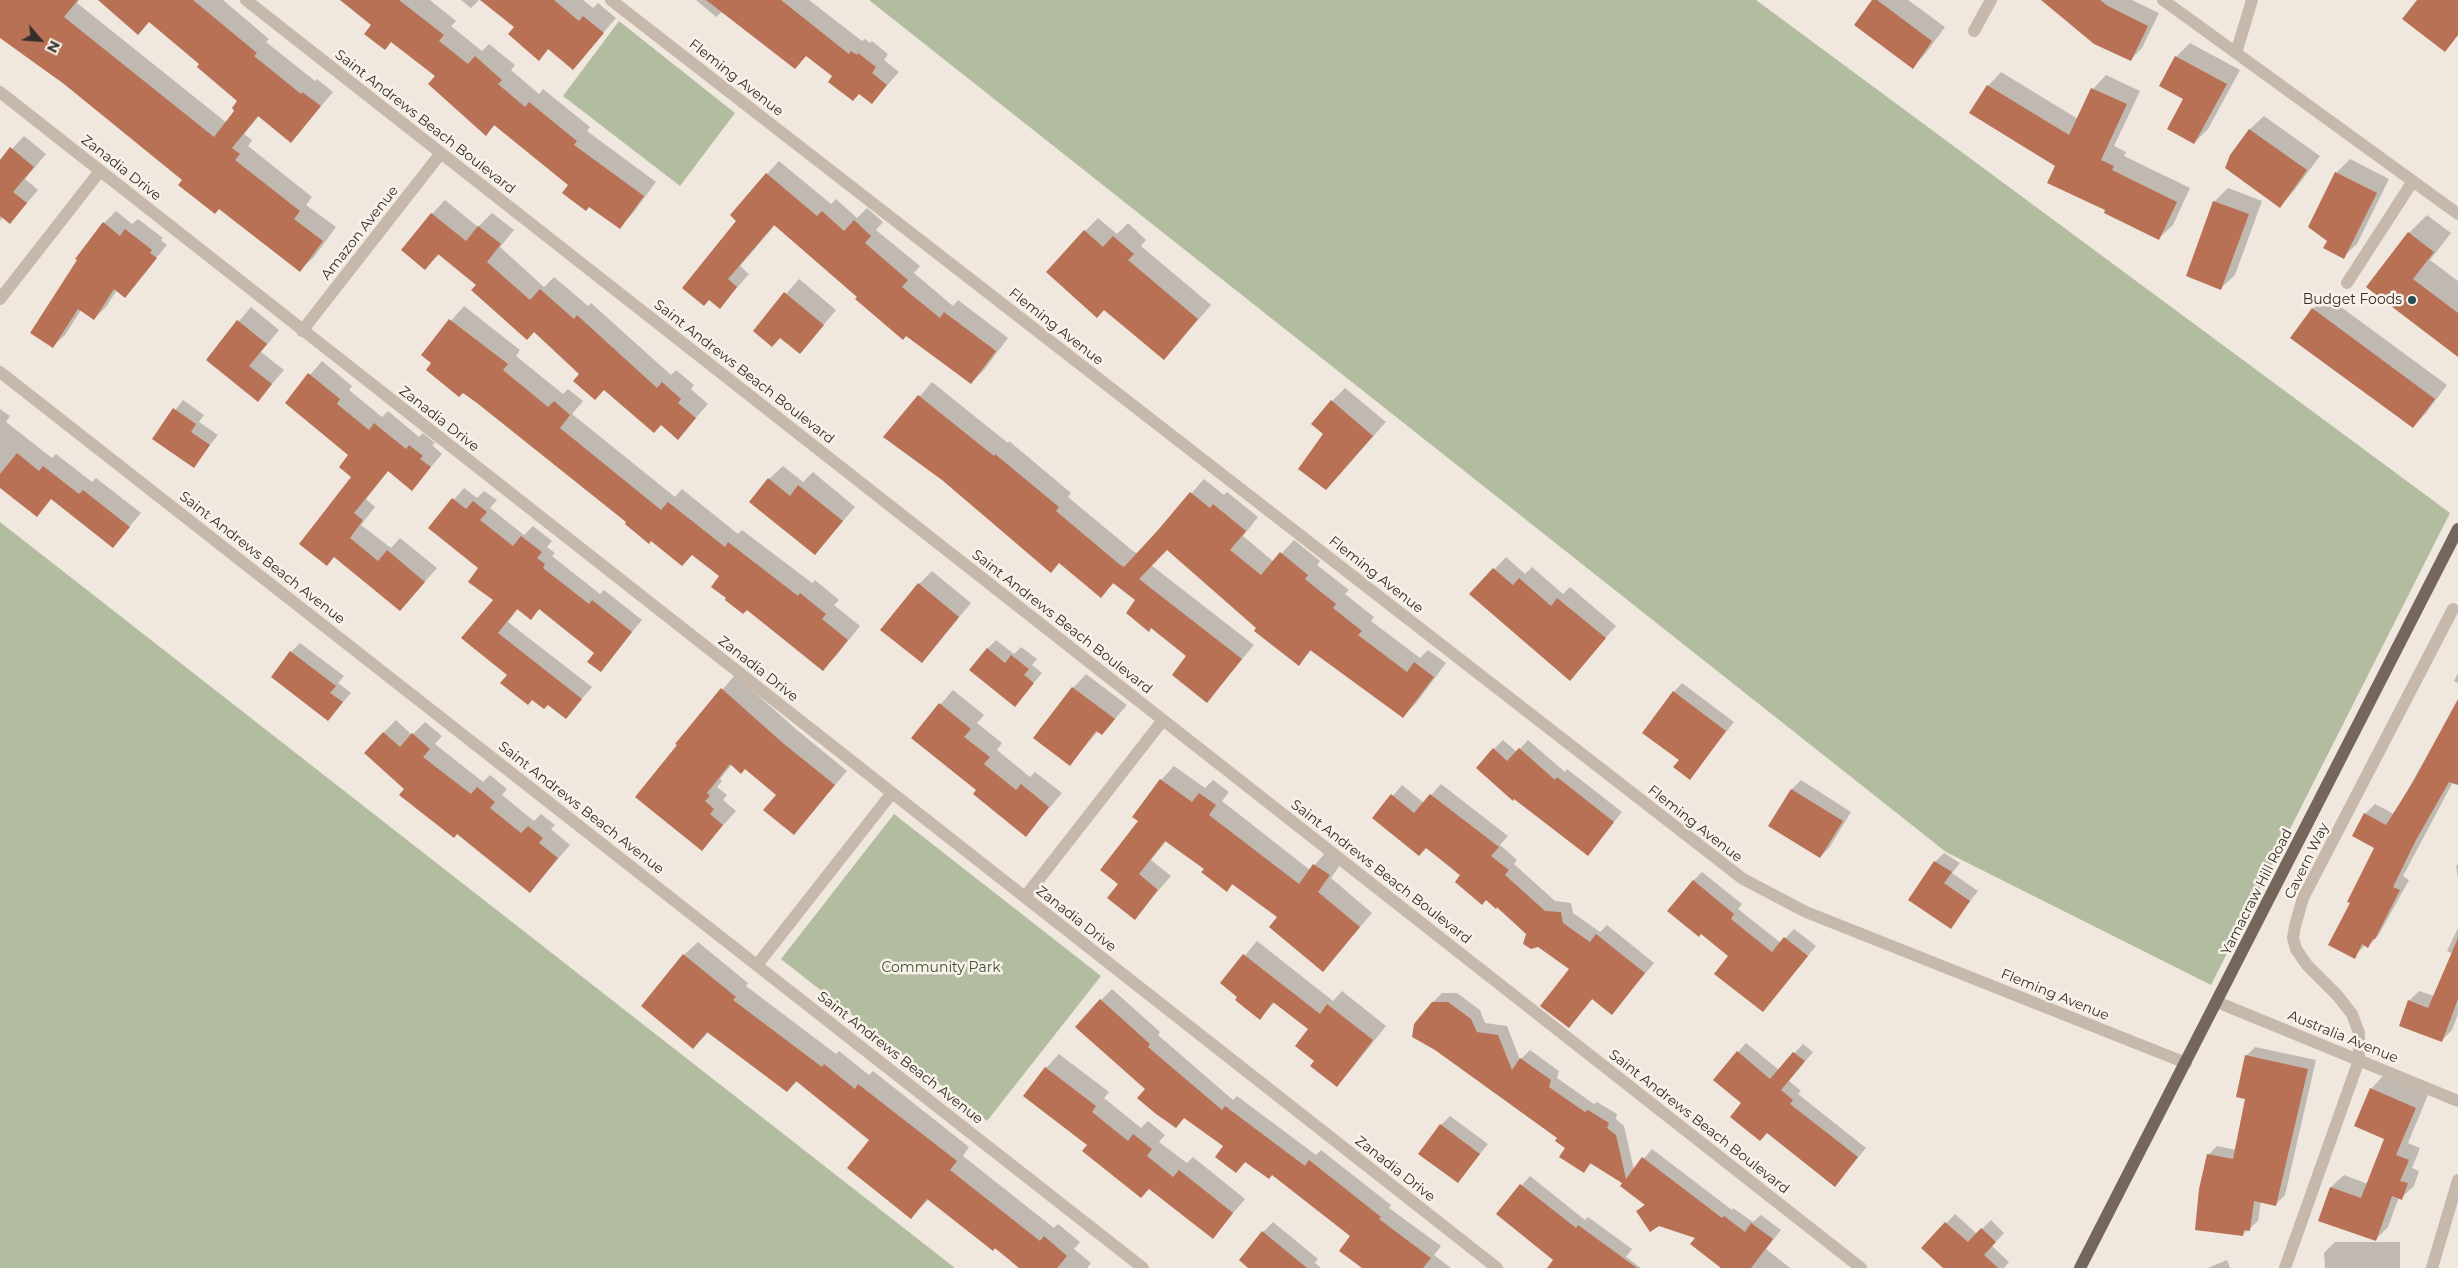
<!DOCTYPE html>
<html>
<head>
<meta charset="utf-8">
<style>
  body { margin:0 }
  #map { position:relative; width:2458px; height:1268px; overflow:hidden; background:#f0e8de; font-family:Montserrat,sans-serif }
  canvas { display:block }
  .north { position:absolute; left:15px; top:15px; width:50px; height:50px; -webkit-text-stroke:4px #f8f2ea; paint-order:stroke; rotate:117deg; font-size:14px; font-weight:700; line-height:20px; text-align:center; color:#352e2a }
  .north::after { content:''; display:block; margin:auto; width:18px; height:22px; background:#352e2a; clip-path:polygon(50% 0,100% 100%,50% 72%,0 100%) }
</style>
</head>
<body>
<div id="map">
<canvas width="2458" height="1268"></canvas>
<div class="north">N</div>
</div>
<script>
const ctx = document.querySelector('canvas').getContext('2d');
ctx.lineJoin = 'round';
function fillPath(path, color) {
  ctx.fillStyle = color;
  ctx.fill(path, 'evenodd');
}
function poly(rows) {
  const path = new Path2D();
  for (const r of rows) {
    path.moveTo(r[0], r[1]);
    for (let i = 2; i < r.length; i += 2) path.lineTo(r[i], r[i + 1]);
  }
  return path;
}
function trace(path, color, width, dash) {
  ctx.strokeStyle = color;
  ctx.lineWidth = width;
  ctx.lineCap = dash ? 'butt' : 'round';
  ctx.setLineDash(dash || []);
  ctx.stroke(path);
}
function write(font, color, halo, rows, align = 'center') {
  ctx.font = font + ' Montserrat,sans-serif';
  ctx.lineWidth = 5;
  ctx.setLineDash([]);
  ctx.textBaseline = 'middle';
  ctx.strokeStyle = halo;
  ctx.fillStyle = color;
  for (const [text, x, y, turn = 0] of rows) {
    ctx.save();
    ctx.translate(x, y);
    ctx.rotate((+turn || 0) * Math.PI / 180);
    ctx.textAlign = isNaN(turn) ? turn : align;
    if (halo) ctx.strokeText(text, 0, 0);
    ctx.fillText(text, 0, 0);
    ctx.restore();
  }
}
const green = poly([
  [869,0,1756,0,2450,513,2211,985,1946,852],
  [619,21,735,113,680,186,563,96],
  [0,522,955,1268,0,1268],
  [894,814,1101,976,987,1121,781,959]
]);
const shadow = poly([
  [0,0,79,0,77,3,227,123,236,110,239,101,201,64,150,21,100,0,223,0,269,39,266,42,315,81,317,79,333,92,291,142,259,116,244,134,252,140,248,146,312,197,306,205,336,227,314,257,300,270,64,83,0,36],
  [342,0,430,0,456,21,451,26,482,51,489,44,515,65,511,70,539,94,543,89,590,127,587,131,656,182,633,213,620,227,495,125,486,134,436,76],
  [461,0,479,0,471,8],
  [482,0,583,0,593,8,598,3,616,18,573,68,549,49,539,59,516,27],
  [696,0,809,0,862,41,865,39,870,43,872,41,888,54,884,60,899,72,872,102,807,55,795,67,723,11,716,17],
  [1873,0,1908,0,1945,27,1926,53,1913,67],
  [2043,0,2132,0,2159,13,2142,48,2130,60],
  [2190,43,2240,70,2208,129,2194,143,2176,57],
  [2001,72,2078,119,2093,89,2106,75,2140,91,2114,146,2126,152,2124,156,2190,188,2173,225,2159,238,2107,210,2057,165,1988,86],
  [2264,116,2320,156,2293,192,2280,206,2231,156,2250,129],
  [24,136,46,154,25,179,38,190,10,223,3,217,0,221,0,162],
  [2350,159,2389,179,2357,244,2343,257,2336,173],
  [779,161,831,204,836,199,857,218,867,208,883,222,876,230,920,266,914,273,953,306,958,300,1008,338,984,370,971,383,859,297,776,224,740,266,749,274,720,307,738,220,767,174],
  [2228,188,2262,201,2235,275,2221,288,2214,202],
  [445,200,478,227,492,213,514,230,500,247,544,287,554,277,588,306,591,303,671,375,676,370,694,385,691,389,708,404,678,438,661,424,581,374,534,330,440,254,425,268,432,214],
  [116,211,132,224,138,219,163,238,161,240,167,245,125,296,117,290,106,307,94,319,81,310,65,335,53,346,104,223],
  [2427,215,2451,233,2430,260,2458,281,2458,355,2368,287,2409,233],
  [1098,218,1117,234,1128,223,1146,240,1141,246,1211,305,1164,359,1085,231],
  [799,279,836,310,800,353,781,337,754,331],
  [2326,296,2447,385,2426,413,2413,427,2313,309],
  [464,306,520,350,516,356,563,394,568,389,583,401,572,414,675,497,682,489,738,534,742,530,812,583,815,580,839,600,834,605,860,626,836,656,822,670,747,609,728,598,721,576,693,554,652,540,422,354],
  [251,307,279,330,261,352,284,370,258,400,207,359],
  [322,361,352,386,349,390,382,417,388,411,419,437,423,433,435,443,432,445,442,454,412,489,389,470,366,499,375,507,361,525,391,548,400,538,437,568,400,610,335,556,353,477,350,455,286,403],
  [932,382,1008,443,1009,441,1071,493,1068,497,1133,551,1138,554,1204,479,1224,495,1227,492,1258,517,1243,536,1274,562,1294,540,1320,561,1317,565,1349,590,1345,594,1374,617,1371,621,1420,658,1428,650,1446,663,1416,703,1403,716,1312,650,1298,664,1167,549,1151,565,1254,645,1207,701,1188,656,1137,600,1114,583,1101,596,1060,562,1051,571,942,479,885,437],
  [1345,388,1386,422,1339,475,1325,434,1332,401],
  [183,400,204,415,199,422,218,435,193,466,154,438],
  [0,409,10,416,6,422,52,458,56,454,92,482,96,478,141,513,113,546,52,498,37,515,0,486],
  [783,466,803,482,813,472,855,507,815,554,769,479],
  [464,488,477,498,484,491,497,500,490,508,524,535,533,526,552,541,547,547,555,553,552,556,600,594,604,590,642,620,600,671,596,652,540,609,531,618,518,609,508,622,592,687,566,717,463,638,495,599,479,568,430,528],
  [1506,557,1525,574,1532,567,1563,594,1570,587,1616,626,1570,679,1471,594],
  [932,571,971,603,922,662,919,584],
  [996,640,1014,654,1021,647,1037,659,1032,665,1042,673,1015,705,987,649],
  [300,643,344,676,338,683,351,693,328,719,291,652],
  [2458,673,2458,683,2454,681],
  [1086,674,1127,705,1102,734,1098,731,1070,764,1073,688],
  [735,675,797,730,847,771,794,833,778,794,746,767,732,764,720,779,722,781,717,787,727,795,723,800,736,811,702,849,677,743],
  [1682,683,1734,722,1690,778,1674,692],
  [953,690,984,715,977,723,1002,743,997,750,1030,777,1035,772,1062,793,1026,835,978,790,912,737],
  [2458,701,2458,783,2453,782,2403,876,2409,880,2378,936,2368,946,2365,945,2354,957,2351,903,2376,848,2365,814,2375,804,2394,814],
  [396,720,412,735,425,722,442,736,435,744,483,782,490,775,507,789,502,795,534,821,541,814,555,825,551,829,570,845,530,891,406,789,383,733],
  [1503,740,1517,752,1528,740,1565,772,1567,769,1622,812,1588,854,1494,749],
  [1174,766,1205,788,1213,780,1229,792,1222,801,1310,870,1327,851,1342,862,1331,878,1372,913,1323,970,1278,917,1234,883,1227,890,1205,869,1167,840,1151,860,1171,876,1134,918,1120,884,1140,821,1134,817,1161,780],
  [1801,780,1851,812,1829,848,1820,857,1769,826,1792,789],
  [1441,784,1508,836,1500,845,1517,860,1514,864,1555,901,1571,903,1573,913,1600,932,1607,925,1654,963,1612,1013,1593,998,1569,1027,1571,969,1527,934,1427,847,1374,818,1402,785,1424,803],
  [1944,853,1960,863,1952,873,1978,891,1950,927,1909,899,1935,862],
  [2458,864,2458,878,2456,866],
  [1702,872,1742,904,1738,909,1781,943,1794,929,1816,946,1763,1011,1730,955,1702,932,1693,881],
  [2458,928,2458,1014,2452,1030,2442,1040,2409,1001,2419,991,2434,996,2453,954,2447,951],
  [1257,941,1333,1001,1342,991,1386,1026,1350,1071,1337,1085,1316,1061,1310,1029,1275,1002,1260,1018,1222,983],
  [698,942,748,983,746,986,836,1054,839,1051,869,1075,873,1071,969,1147,963,1156,1054,1228,1058,1224,1080,1242,1074,1249,1091,1263,1087,1268,1021,1268,929,1199,911,1217,871,1139,798,1081,787,1091,709,1032,693,1048,684,955],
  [1112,989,1160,1032,1158,1035,1233,1100,1237,1096,1316,1155,1321,1150,1391,1205,1389,1208,1441,1246,1434,1255,1451,1268,1364,1268,1351,1236,1272,1174,1246,1161,1236,1172,1224,1146,1147,1089,1101,1000],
  [1442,993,1457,993,1480,1010,1485,1023,1507,1026,1520,1060,1530,1050,1559,1071,1557,1078,1594,1104,1597,1102,1617,1114,1616,1119,1624,1126,1634,1170,1652,1149,1732,1210,1733,1208,1753,1222,1761,1215,1781,1230,1766,1249,1790,1268,1720,1268,1721,1267,1697,1237,1637,1212,1646,1203,1624,1183,1592,1163,1584,1171,1559,1138,1433,1002],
  [1746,1043,1779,1070,1803,1044,1813,1052,1789,1081,1801,1091,1798,1094,1866,1148,1835,1185,1743,1103,1738,1052],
  [2255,1047,2316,1060,2285,1195,2276,1204,2261,1201,2258,1221,2242,1235,2208,1155,2217,1146,2236,1150,2247,1098,2246,1056],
  [1059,1054,1109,1092,1104,1098,1141,1128,1148,1121,1165,1135,1159,1142,1187,1163,1193,1157,1245,1199,1213,1237,1150,1188,1089,1145,1046,1068],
  [2383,1076,2428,1095,2408,1143,2420,1148,2412,1168,2419,1171,2414,1186,2401,1198,2399,1197,2388,1227,2375,1240,2320,1220,2331,1187,2344,1175,2368,1184,2386,1138,2371,1089],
  [1450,1116,1488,1144,1458,1181,1441,1125],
  [1530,1176,1585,1220,1588,1217,1632,1249,1626,1257,1641,1268,1559,1268,1555,1259,1497,1214],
  [1955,1214,1977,1234,1991,1220,2004,1233,1992,1246,2009,1262,2004,1268,1945,1268,1923,1248],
  [1273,1222,1318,1259,1315,1263,1321,1268,1250,1268,1263,1232],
  [2335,1242,2400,1242,2400,1268,2325,1268,2324,1253],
  [2227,1260,2230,1268,2208,1268]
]);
const building = poly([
  [0,0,78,0,64,17,214,137,234,111,232,108,237,101,197,67,199,64,149,22,138,35,98,0,193,0,257,53,254,56,301,94,302,92,321,106,291,143,258,116,232,148,240,154,235,160,300,211,294,219,323,241,300,272,219,209,215,214,178,185,182,180,64,84,0,38],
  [340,0,399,0,444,35,439,41,468,64,475,56,502,80,498,84,525,107,529,102,577,141,574,145,644,196,620,229,589,207,586,211,562,193,568,185,494,125,486,136,428,84,435,76,391,42,385,50,364,34,371,25],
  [480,0,554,0,579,21,583,16,604,33,573,70,548,49,539,61,508,34,514,27],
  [706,0,781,0,849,54,851,51,857,55,858,53,876,67,872,73,887,85,872,104,859,94,853,101,828,82,832,76,806,56,795,69],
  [1872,0,1877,0,1932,41,1913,69,1854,25],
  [2041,0,2100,0,2108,6,2148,26,2131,61,2094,44],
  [2417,0,2458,0,2458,35,2445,52,2402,19],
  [2175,56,2227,84,2194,144,2167,129,2183,99,2159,86],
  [1987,85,2069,135,2091,88,2127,104,2101,160,2114,166,2112,170,2177,202,2159,240,2104,213,2105,210,2047,183,2055,166,1969,113],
  [2249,129,2307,170,2280,208,2225,168,2230,155],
  [10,147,34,167,13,192,27,203,10,224,0,216,0,160],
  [2335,172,2377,193,2344,259,2323,248,2327,241,2308,227],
  [766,173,817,216,822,211,844,231,854,220,871,236,865,243,908,280,902,287,940,318,944,312,996,351,971,384,906,336,903,340,855,299,857,297,774,225,728,279,737,287,720,309,709,300,704,306,682,288,736,221,730,215],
  [2213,201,2249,214,2221,290,2186,276],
  [431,213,466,241,478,226,501,244,487,262,530,300,540,289,574,319,577,315,657,388,662,382,681,399,678,403,696,418,678,440,661,425,654,433,604,390,595,400,573,381,579,374,534,332,527,340,471,290,476,285,438,254,425,270,401,250],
  [103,222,120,236,125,229,152,250,150,253,157,258,125,298,114,289,94,320,78,309,53,348,30,333,77,260,75,259],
  [1084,230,1103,247,1113,236,1134,254,1128,260,1198,319,1164,360,1104,310,1097,318,1046,272],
  [2408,232,2434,252,2413,279,2458,313,2458,357,2366,287],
  [784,292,824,325,800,354,780,338,772,347,753,331],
  [2312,308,2435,399,2413,428,2290,338],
  [449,319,508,364,503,370,548,407,554,401,570,415,560,428,661,510,668,502,725,547,728,542,798,596,800,593,826,614,822,619,848,640,823,671,747,610,743,614,725,600,726,598,711,587,719,576,692,555,682,566,651,541,649,544,625,524,626,522,477,403,463,393,459,397,426,370,431,363,421,355],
  [237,320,267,344,249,366,272,384,258,402,206,360],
  [308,373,340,399,337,404,369,430,374,423,406,449,409,445,423,456,420,459,431,467,412,491,388,471,354,513,363,520,350,538,378,561,387,550,425,582,400,611,334,557,327,566,299,544,351,477,339,467,348,455,285,403],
  [918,395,994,456,995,454,1059,507,1056,511,1119,564,1124,567,1158,530,1190,492,1210,508,1213,504,1246,531,1230,550,1261,575,1280,552,1308,575,1305,579,1336,604,1333,608,1362,631,1358,635,1407,672,1414,662,1434,677,1403,718,1310,650,1299,666,1254,631,1256,628,1167,550,1139,579,1242,659,1207,703,1172,675,1186,656,1151,628,1149,632,1126,613,1135,600,1113,583,1101,598,1059,563,1051,573,942,480,883,437],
  [1331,400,1373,436,1326,490,1298,469,1323,434,1311,424],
  [173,408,196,424,191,432,210,445,194,468,152,439],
  [17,453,39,471,43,466,79,494,83,490,130,527,113,548,51,499,37,517,0,488,0,474],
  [768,478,790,496,798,485,843,521,815,555,749,502],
  [452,498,466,509,473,501,487,512,480,520,513,546,521,536,542,552,537,558,545,564,543,568,589,604,592,600,632,632,601,672,587,662,594,653,539,609,531,620,517,609,498,633,582,699,566,719,548,705,544,709,532,700,528,705,500,683,507,675,461,638,493,600,468,582,478,568,428,528],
  [1493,568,1513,585,1519,578,1551,606,1557,598,1606,638,1570,681,1469,594],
  [918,583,959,617,922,663,880,630],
  [987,648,1005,663,1011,655,1029,669,1024,675,1034,683,1015,707,969,670],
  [290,651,336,686,330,693,343,702,328,721,271,677],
  [1072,687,1115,719,1102,735,1096,731,1070,766,1033,738],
  [721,688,784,744,835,785,794,835,763,810,776,795,745,769,741,774,730,764,707,793,710,796,705,801,714,809,710,814,723,825,702,851,635,797,677,745,675,744],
  [1673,691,1726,731,1690,780,1673,767,1679,760,1642,733],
  [2458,699,2458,785,2449,782,2416,840,2393,887,2400,890,2375,939,2373,939,2368,948,2362,944,2355,959,2328,945,2350,903,2347,902,2374,848,2352,836,2364,813,2386,825,2413,782],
  [939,703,971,729,964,737,990,757,984,764,1016,790,1021,784,1049,807,1026,837,973,794,976,790,911,738],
  [383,732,400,747,412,733,430,749,423,757,471,794,477,787,495,802,490,808,521,833,528,826,543,838,539,843,558,858,530,893,457,834,454,838,399,795,404,789,364,753],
  [1493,748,1507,761,1519,748,1555,780,1557,777,1614,822,1588,856,1514,799,1513,801,1476,768],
  [1160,779,1192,802,1199,793,1216,805,1209,815,1299,884,1313,864,1330,875,1318,892,1360,927,1323,972,1269,927,1277,917,1232,884,1227,892,1201,872,1204,869,1165,841,1139,874,1158,890,1135,920,1107,898,1118,884,1100,870,1138,821,1132,817],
  [1791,789,1843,821,1820,858,1768,826],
  [1391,794,1414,813,1430,794,1499,847,1491,856,1509,870,1505,875,1545,911,1561,912,1563,923,1590,942,1596,934,1645,973,1612,1015,1592,999,1569,1028,1540,1006,1569,969,1538,947,1531,949,1523,944,1526,934,1497,907,1496,909,1486,900,1482,905,1455,882,1460,875,1426,848,1419,856,1372,818],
  [1934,861,1952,872,1944,883,1970,901,1951,929,1908,900],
  [1693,880,1734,914,1731,919,1772,952,1784,937,1808,956,1763,1012,1714,974,1728,956,1701,934,1699,937,1667,911],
  [2458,938,2458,999,2442,1042,2399,1026,2408,1000,2428,1008],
  [683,954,736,997,733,1000,822,1067,824,1064,855,1089,858,1084,957,1161,950,1170,1040,1241,1044,1236,1067,1256,1057,1268,1019,1268,995,1248,993,1251,927,1199,911,1219,847,1168,869,1140,796,1081,787,1092,707,1032,693,1049,641,1006],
  [1243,954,1320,1014,1327,1004,1373,1040,1337,1087,1310,1066,1314,1061,1295,1046,1308,1029,1273,1002,1260,1020,1235,1000,1237,997,1220,983],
  [1100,999,1150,1044,1148,1047,1222,1110,1225,1106,1305,1166,1309,1160,1381,1217,1379,1219,1431,1258,1423,1268,1362,1268,1339,1251,1350,1236,1272,1175,1269,1179,1245,1162,1236,1173,1215,1157,1223,1146,1184,1118,1176,1128,1156,1114,1137,1098,1145,1089,1075,1027],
  [1432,1002,1448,1002,1471,1019,1477,1032,1498,1035,1512,1070,1520,1058,1551,1080,1549,1087,1585,1112,1588,1110,1609,1123,1607,1128,1616,1135,1626,1179,1642,1157,1722,1218,1724,1216,1745,1232,1751,1223,1773,1239,1751,1268,1721,1268,1690,1244,1695,1238,1659,1226,1650,1232,1636,1211,1645,1205,1620,1186,1622,1183,1590,1163,1584,1173,1559,1157,1565,1148,1555,1141,1557,1138,1435,1050,1412,1037,1414,1024],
  [1737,1051,1770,1079,1793,1052,1805,1061,1781,1090,1793,1100,1790,1104,1858,1157,1835,1187,1767,1133,1760,1141,1730,1117,1741,1103,1713,1080],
  [2245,1055,2308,1069,2276,1206,2254,1201,2250,1231,2244,1230,2243,1236,2195,1230,2199,1189,2207,1154,2233,1159,2245,1099,2236,1097],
  [1045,1067,1096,1106,1092,1112,1128,1141,1133,1134,1152,1149,1147,1156,1173,1177,1179,1170,1233,1213,1213,1239,1149,1189,1141,1198,1082,1151,1087,1145,1023,1096],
  [2370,1088,2416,1108,2396,1155,2409,1160,2400,1181,2408,1183,2402,1200,2392,1196,2376,1241,2318,1221,2330,1187,2361,1198,2384,1139,2354,1126],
  [1440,1124,1480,1154,1458,1183,1418,1154],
  [1520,1184,1576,1228,1578,1225,1637,1268,1547,1268,1553,1260,1496,1214],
  [1945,1222,1968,1242,1981,1228,1996,1242,1984,1255,1998,1268,1943,1268,1921,1248],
  [1262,1231,1307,1268,1248,1268,1239,1260]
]);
const minor = poly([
  [246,0,1861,1268],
  [611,0,1743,879,1806,912,2186,1063],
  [2163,0,2458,214],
  [1974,31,1991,0],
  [2236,53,2252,0],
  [0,92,1497,1268],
  [2347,283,2413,181],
  [0,299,100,171],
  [302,331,441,153],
  [0,372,1143,1268],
  [1025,897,1163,720],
  [757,965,892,793],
  [2217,1002,2458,1101],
  [2285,1268,2359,1060,2359,1033,2352,1014,2337,995,2307,965,2296,949,2293,938,2295,926,2303,898,2453,609],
  [2432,1268,2458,1180]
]);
const major = poly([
  [2080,1268,2458,529]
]);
const markers = [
  [2412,300,5,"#244d52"]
];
const streetNames = [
  ["Fleming Avenue",736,78,38],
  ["Saint Andrews Beach Boulevard",425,122,38],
  ["Zanadia Drive",121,168,38],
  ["Amazon Avenue",360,233,-52],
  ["Fleming Avenue",1056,327,38],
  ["Saint Andrews Beach Boulevard",744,372,38],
  ["Zanadia Drive",439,419,38],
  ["Saint Andrews Beach Avenue",262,558,38],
  ["Fleming Avenue",1376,575,38],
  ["Saint Andrews Beach Boulevard",1062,622,38],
  ["Zanadia Drive",758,669,38],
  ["Saint Andrews Beach Avenue",581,808,38],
  ["Fleming Avenue",1695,824,38],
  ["Cavern Way",2307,861,-64],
  ["Saint Andrews Beach Boulevard",1381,872,38],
  ["Yamacraw Hill Road",2257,892,-63],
  ["Zanadia Drive",1076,919,38],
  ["Fleming Avenue",2055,995,22],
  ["Australia Avenue",2343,1037,22],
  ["Saint Andrews Beach Avenue",900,1058,38],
  ["Saint Andrews Beach Boulevard",1699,1122,38],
  ["Zanadia Drive",1395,1169,38]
];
const poiNames = [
  ["Budget Foods",2402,300]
];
const parkNames = [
  ["Community Park",941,968]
];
fillPath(green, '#b2bda0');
fillPath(shadow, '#0003');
fillPath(building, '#b87154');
trace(minor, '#c6b9ab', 12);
trace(major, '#75665c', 12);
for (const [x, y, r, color] of markers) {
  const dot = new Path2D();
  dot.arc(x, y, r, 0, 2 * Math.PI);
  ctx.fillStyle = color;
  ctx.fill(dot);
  trace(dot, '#f8f2ea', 2);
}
write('14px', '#352e2a', '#f8f2ea', streetNames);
write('14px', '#352e2a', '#f8f2ea', poiNames, 'right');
write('14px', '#435130', '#f8f2ea', parkNames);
</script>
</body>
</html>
